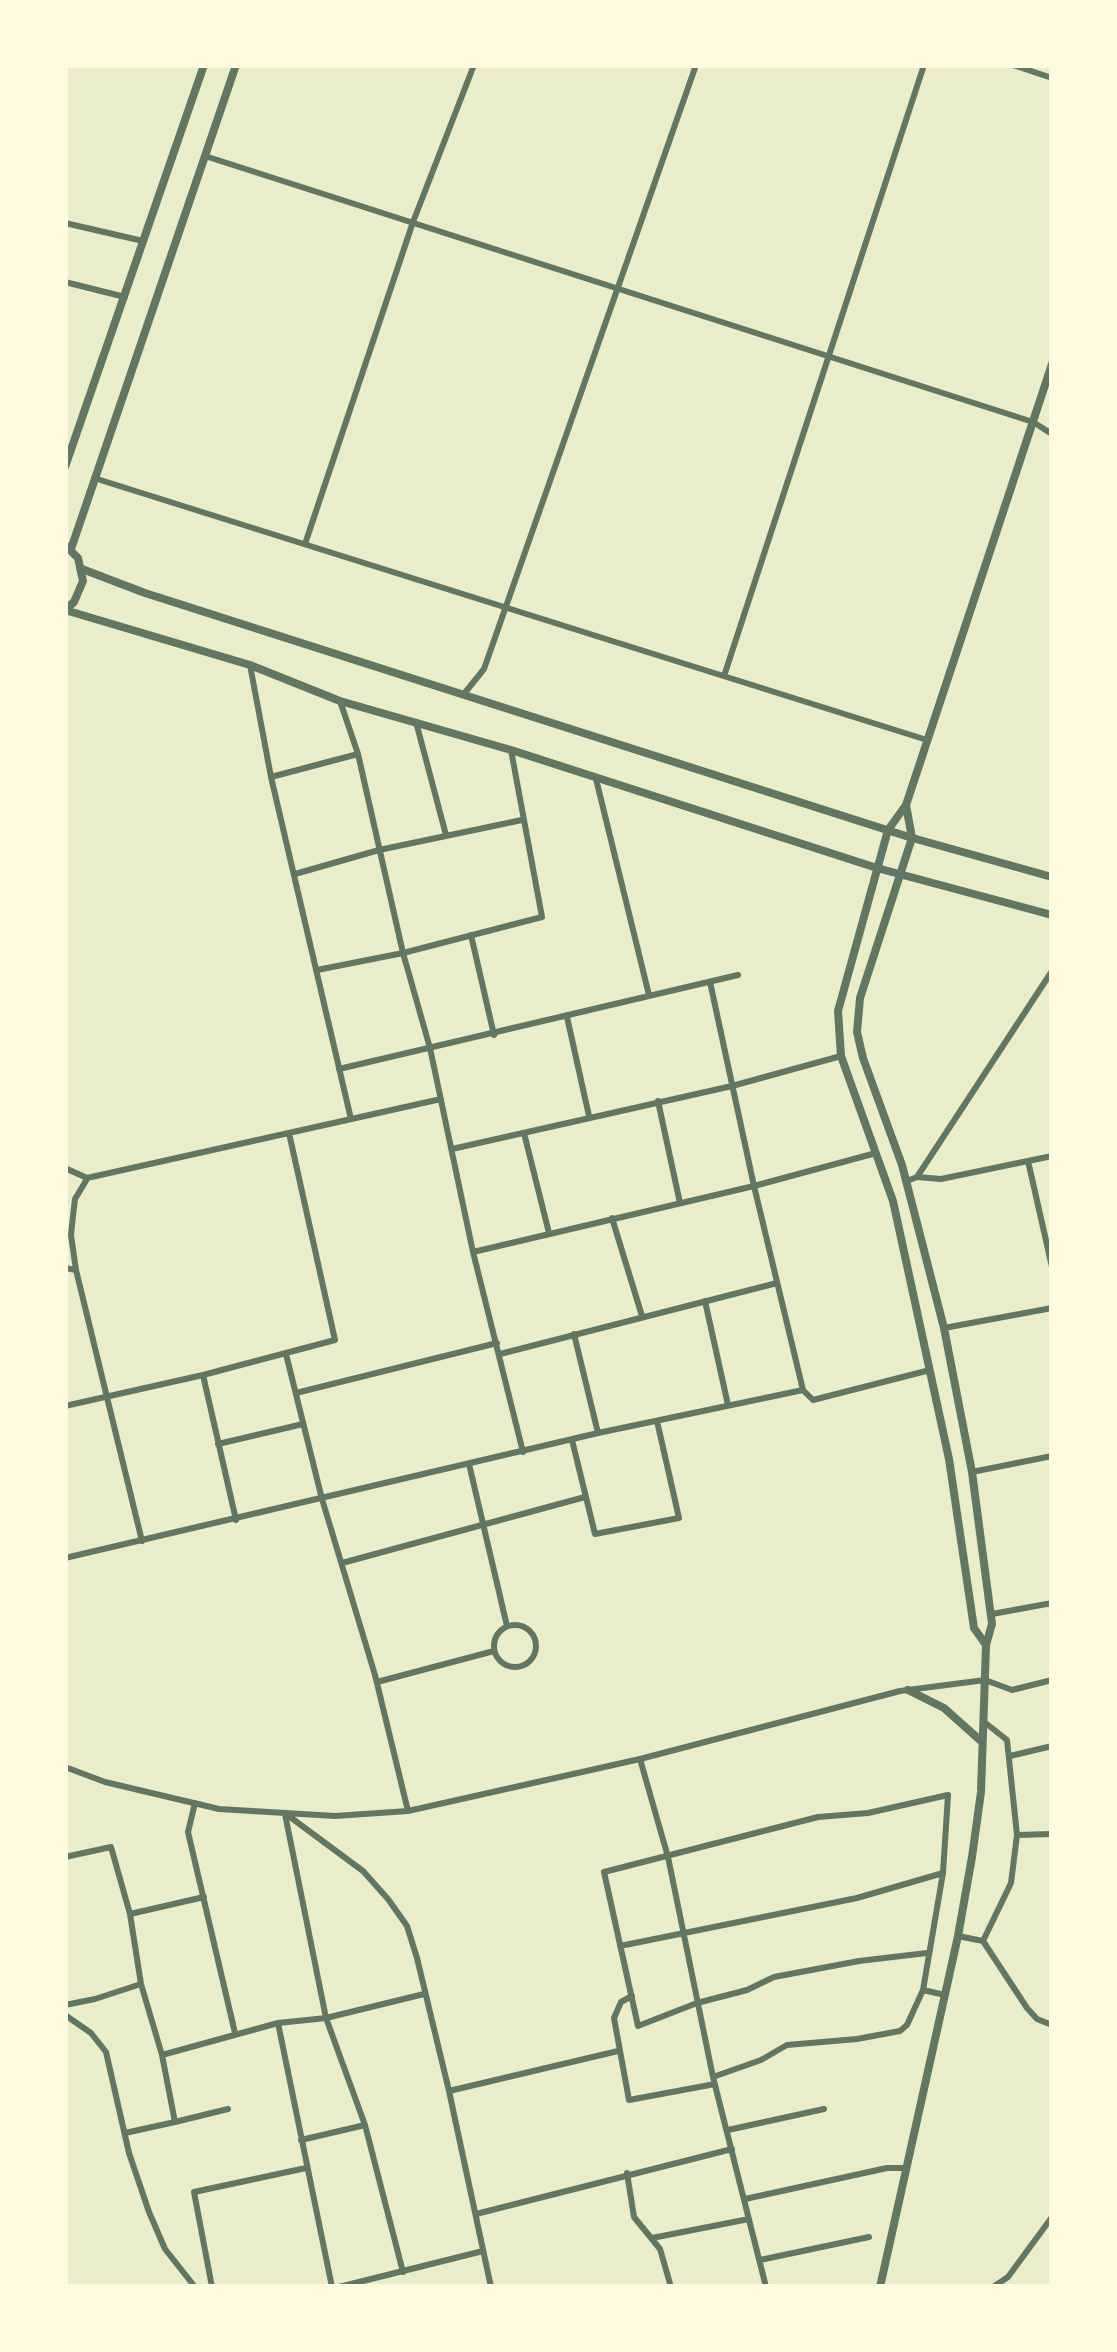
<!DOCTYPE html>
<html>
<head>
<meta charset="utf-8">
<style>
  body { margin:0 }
  #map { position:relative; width:1117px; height:2352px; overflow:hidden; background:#e9edc9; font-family:Helvetica,sans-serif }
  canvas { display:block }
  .frame { position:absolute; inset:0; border:68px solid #fefae0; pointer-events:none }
</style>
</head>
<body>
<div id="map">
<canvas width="1117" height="2352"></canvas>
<div class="frame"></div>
</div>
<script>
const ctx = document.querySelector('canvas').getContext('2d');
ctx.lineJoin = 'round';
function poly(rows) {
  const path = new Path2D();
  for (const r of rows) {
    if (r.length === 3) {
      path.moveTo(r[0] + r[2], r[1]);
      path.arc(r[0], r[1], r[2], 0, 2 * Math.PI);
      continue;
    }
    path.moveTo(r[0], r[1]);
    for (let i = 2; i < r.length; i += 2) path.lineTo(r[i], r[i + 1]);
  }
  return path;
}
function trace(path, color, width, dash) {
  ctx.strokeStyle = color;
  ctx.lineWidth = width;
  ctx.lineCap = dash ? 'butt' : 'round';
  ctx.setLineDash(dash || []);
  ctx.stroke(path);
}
const minor = poly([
  [1013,65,1052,78],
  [205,156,1033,422,1052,434],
  [65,223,143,241],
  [65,282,125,297],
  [94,478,927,740],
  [305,544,413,222,474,65],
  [250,665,271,777,351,1119],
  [724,676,924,65],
  [463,695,484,669,696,65],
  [340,701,358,754,403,953,430,1048,473,1252,523,1452],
  [416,722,446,835],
  [271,777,358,754],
  [596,779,649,995],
  [295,874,379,850,522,820],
  [471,935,494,1035],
  [317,970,403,953,542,917,511,750],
  [710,982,754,1186,803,1390,813,1400,930,1370],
  [567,1017,589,1116],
  [339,1069,738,975],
  [658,1101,680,1203],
  [524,1133,549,1233],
  [452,1149,732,1086,841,1056],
  [1028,1161,1052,1267],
  [65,1168,87,1178,441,1099],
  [917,1177,1052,971],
  [87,1179,75,1199,73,1216,71,1235,76,1270,142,1541],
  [907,1181,917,1177,941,1179,1052,1156],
  [612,1218,642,1316],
  [473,1252,754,1186,876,1153],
  [65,1268,76,1270],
  [705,1301,728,1405],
  [944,1328,1052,1308],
  [574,1334,598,1433],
  [286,1354,322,1499,375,1675,408,1811],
  [500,1354,777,1283],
  [203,1375,236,1520],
  [296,1393,497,1343],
  [65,1406,203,1375,335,1340,289,1133],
  [572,1440,595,1534,679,1518,657,1421],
  [218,1444,303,1424],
  [469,1464,507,1626],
  [972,1472,1052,1456],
  [65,1558,598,1433,803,1390],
  [342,1563,585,1497],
  [992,1614,1052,1603],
  [515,1646,21],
  [377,1682,494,1651],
  [1010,1756,1052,1746],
  [640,1759,668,1857,713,2077,766,2287],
  [65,1767,105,1782,219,1809,335,1816,408,1811,640,1759,900,1691,985,1680,1012,1690,1052,1680],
  [195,1803,188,1832,235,2033],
  [285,1814,326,2018,365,2125,403,2272],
  [286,1814,363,1871,388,1899,407,1926,417,1958,449,2091,491,2287],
  [1017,1835,1052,1834],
  [65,1857,111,1847,130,1914,141,1984,162,2055,175,2122,228,2109],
  [130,1914,204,1897],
  [958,1936,983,1941,1011,1883,1017,1835,1007,1740,983,1721],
  [983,1941,1027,2008,1037,2019,1052,2025],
  [620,1946,857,1898,943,1873],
  [923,1990,945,1995],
  [632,1996,621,2002,614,2018,629,2100,715,2084],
  [65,2005,95,1999,141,1984],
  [65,2015,91,2033,106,2052,129,2153,149,2212,165,2249,195,2287],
  [278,2023,332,2287],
  [162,2055,278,2023,326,2018,424,1994],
  [713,2077,761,2060,787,2045,857,2039,900,2031,907,2025,923,1990,943,1873,948,1795,868,1813,818,1817,604,1872,638,2026,697,2003,747,1990,774,1977,859,1961,927,1953],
  [449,2091,618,2051],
  [728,2130,824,2109],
  [125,2133,175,2122],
  [301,2140,365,2125],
  [627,2173,634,2217,660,2249,671,2287],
  [745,2199,887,2168,907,2168],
  [476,2214,732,2149],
  [652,2238,749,2219],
  [760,2260,869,2237],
  [212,2287,194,2192,306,2168],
  [339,2287,483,2251],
  [993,2287,1008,2277,1052,2217]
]);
const tertiary = poly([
  [65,467,204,65],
  [65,545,78,558,83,581,74,602,65,610],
  [71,549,236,65],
  [82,569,145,593,909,837,1052,877],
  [65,610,250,665,340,701,511,750,877,868,1052,915],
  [986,1645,974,1628,949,1459,893,1201,841,1056,838,1011,888,830,906,805,1052,364],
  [908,1690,944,1708,981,1741],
  [880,2287,958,1936,972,1857,981,1792,986,1645,992,1624,972,1472,944,1328,902,1165,863,1058,857,1032,860,998,912,838,906,805]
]);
trace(minor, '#617663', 6);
trace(tertiary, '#617663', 8);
</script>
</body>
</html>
